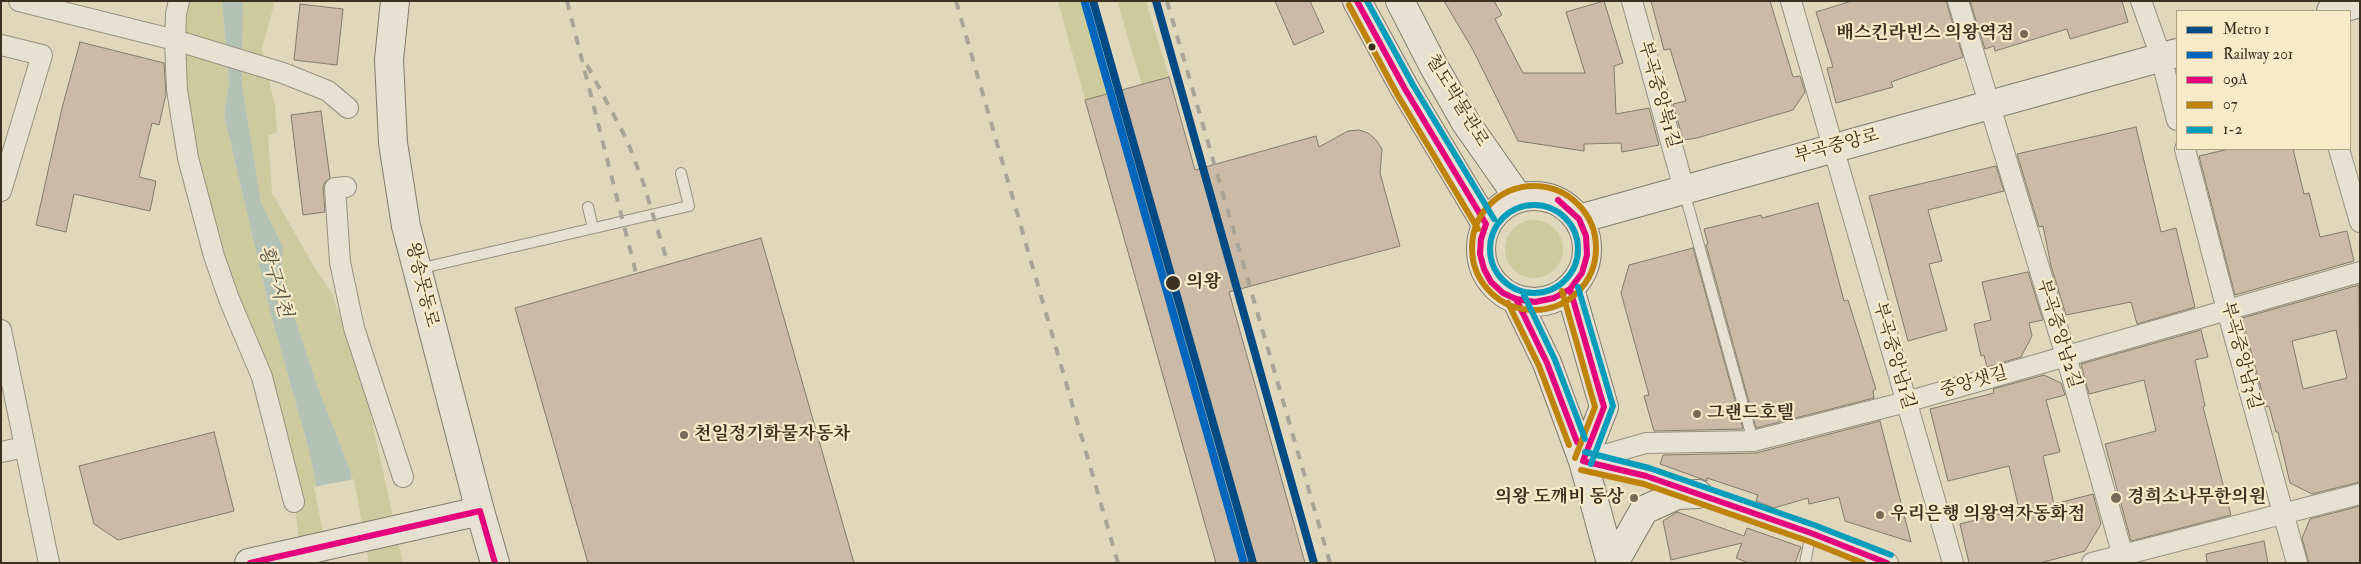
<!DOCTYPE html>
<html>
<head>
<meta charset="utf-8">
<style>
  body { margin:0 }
  #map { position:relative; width:2361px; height:564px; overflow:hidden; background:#e1d7bb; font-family:"IM FELL Double Pica",serif }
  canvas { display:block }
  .frame { position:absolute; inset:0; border:2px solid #3c3021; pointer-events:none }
  .legend { position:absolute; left:2176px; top:10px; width:175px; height:140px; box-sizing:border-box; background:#f6eac8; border:1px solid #aca085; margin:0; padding:6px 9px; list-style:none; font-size:15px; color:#3c3021 }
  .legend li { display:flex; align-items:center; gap:10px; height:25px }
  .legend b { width:25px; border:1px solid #aca085 }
</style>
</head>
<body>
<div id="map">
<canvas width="2361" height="564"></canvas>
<div class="frame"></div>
<ul class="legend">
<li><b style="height:6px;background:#004a85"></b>Metro 1</li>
<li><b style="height:6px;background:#0065bd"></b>Railway 201</li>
<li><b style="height:6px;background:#e5007d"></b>09A</li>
<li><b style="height:6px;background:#bf830a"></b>07</li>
<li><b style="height:6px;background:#069dbd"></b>1-2</li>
</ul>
</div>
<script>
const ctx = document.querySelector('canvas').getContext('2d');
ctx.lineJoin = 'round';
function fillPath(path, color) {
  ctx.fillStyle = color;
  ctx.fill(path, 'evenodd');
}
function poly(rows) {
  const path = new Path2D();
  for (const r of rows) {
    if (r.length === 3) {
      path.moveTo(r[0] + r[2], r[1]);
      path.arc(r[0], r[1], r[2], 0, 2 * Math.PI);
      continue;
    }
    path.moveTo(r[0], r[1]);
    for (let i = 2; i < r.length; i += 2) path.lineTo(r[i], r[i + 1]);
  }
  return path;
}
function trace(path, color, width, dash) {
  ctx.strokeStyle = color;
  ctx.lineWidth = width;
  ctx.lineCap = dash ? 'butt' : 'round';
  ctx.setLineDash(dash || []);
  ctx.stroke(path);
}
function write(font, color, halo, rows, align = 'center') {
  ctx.font = font + ' "IM FELL Double Pica","Noto Serif KR",serif';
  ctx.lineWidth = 4.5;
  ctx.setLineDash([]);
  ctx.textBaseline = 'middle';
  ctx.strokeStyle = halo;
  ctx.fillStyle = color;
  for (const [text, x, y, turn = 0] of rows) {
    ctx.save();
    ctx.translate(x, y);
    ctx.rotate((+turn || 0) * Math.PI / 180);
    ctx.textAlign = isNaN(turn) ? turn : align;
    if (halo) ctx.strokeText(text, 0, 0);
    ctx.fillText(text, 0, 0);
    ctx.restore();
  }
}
const green = poly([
  [179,1,222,1,229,82,224,115,271,315,309,450,332,563,302,563,294,502,229,299,177,90],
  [243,1,275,1,262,49,275,106,277,133,268,135,272,193,313,265,332,293,369,407,403,563,367,563,350,470,318,388,281,277,283,247,261,203,242,85],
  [1058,1,1086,1,1113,93,1085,100],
  [1117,1,1146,1,1169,77,1142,85],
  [1534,249,29]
]);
const water = poly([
  [222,1,243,1,242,85,261,203,283,247,281,277,318,388,350,470,367,563,332,563,309,450,271,315,224,115,229,82]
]);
const pier = poly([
  [354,479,369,563,329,563,314,487]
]);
const building = poly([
  [1275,1,1310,1,1324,32,1294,45,1275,1],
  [1444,1,1494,1,1502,15,1495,19,1523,73,1585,73,1566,12,1604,1,1623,63,1614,66,1616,114,1649,108,1659,145,1622,152,1621,143,1584,144,1584,151,1518,141,1473,50,1444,1],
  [1651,1,1770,1,1793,77,1800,76,1805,92,1793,110,1697,138,1683,140,1673,104,1686,101,1670,49,1664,50,1651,1],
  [1852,1,1946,1,1963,57,1891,82,1893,87,1836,103,1827,68,1833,67,1816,12,1852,1],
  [1970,1,2122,1,2128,22,2070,39,2067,29,1995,51,1994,46,1985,49,1970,1],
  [300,4,343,9,337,65,294,60,300,4],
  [80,42,164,63,166,94,159,125,152,123,139,177,156,181,150,211,74,194,66,232,36,225,62,108,80,42],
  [1169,77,1195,170,1316,136,1319,147,1348,131,1359,130,1368,133,1376,140,1382,149,1380,173,1400,246,1229,292,1305,563,1216,563,1085,100,1169,77],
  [321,111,330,178,325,182,323,188,325,212,303,215,291,115,321,111],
  [2136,127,2161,232,2176,228,2195,307,2137,324,2131,302,2066,315,2051,266,2043,226,2039,227,2017,154,2136,127],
  [2229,149,2293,149,2304,194,2309,193,2320,237,2347,231,2354,261,2235,295,2199,156,2229,149],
  [1996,166,2004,191,1928,210,1942,261,1929,264,1947,330,1908,341,1869,196,1996,166],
  [1818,203,1844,301,1848,300,1876,389,1873,391,1874,398,1756,428,1706,245,1708,244,1704,229,1761,215,1762,218,1818,203],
  [761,238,854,563,588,563,515,308,761,238],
  [1693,248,1743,429,1654,431,1644,396,1649,395,1621,293,1629,265,1693,248],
  [2028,272,2043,320,2029,323,2032,336,2021,357,1987,367,1984,355,1981,356,1974,324,1991,320,1982,282,2028,272],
  [2359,285,2360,482,2312,494,2290,483,2278,432,2276,432,2269,406,2266,407,2242,318,2359,285],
  [2336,330,2347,378,2303,389,2292,341,2336,330],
  [2201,330,2208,357,2195,360,2205,406,2203,407,2231,515,2131,541,2105,444,2156,431,2144,380,2089,394,2081,364,2201,330],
  [2044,375,2061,383,2065,395,2046,400,2060,452,2043,456,2054,504,2093,494,2101,524,2085,551,2040,563,1969,563,1960,524,2019,509,2009,466,1948,481,1930,409,1994,393,1993,389,2044,375],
  [1880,421,1911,542,1845,521,1839,497,1809,504,1808,498,1774,508,1756,501,1758,495,1707,478,1707,481,1660,464,1663,455,1756,453,1880,421],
  [214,432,234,511,118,540,94,524,79,466,214,432],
  [2360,506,2360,563,2309,563,2302,538,2310,519,2360,506],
  [1677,512,1744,536,1747,528,1801,547,1795,563,1749,563,1736,558,1742,543,1671,560,1663,521,1677,512],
  [2264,541,2268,563,2207,563,2206,554,2264,541]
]);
const lane = poly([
  [1684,191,1753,441],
  [588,207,593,228],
  [418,269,689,206,681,173],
  [1805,563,1811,533]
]);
const street = poly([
  [19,1,175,40,283,73,328,91,348,108],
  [179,1,176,14,175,40,177,90,188,158,214,256,229,299,262,377,294,502],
  [1632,1,1684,189],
  [1791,1,1953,563],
  [1958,1,2066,356,2125,563],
  [2141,1,2161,57,2177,120],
  [1,45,42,55,1,191],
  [2185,149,2227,310,2297,563],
  [2339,149,2360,222],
  [346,187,335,188,340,262,354,328,403,477],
  [1,330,49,563],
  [1,452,25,447],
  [1583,461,1646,443,1753,441,1906,402,2360,272],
  [1585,461,1646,476,1811,533,1888,563],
  [2092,563,2360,494]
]);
const secondary = poly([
  [395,1,389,60,393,143,406,226,480,511,495,563],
  [1357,1,1405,89,1486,224],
  [1400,1,1433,65,1466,123,1518,197],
  [2331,11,2360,3],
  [1534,249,53],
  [1579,219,2177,53],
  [1570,289,1604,407,1583,461],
  [1516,299,1547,363,1583,461,1611,563],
  [249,563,480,511],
  [1614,563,1644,510,1677,495,1698,494]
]);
const rail = poly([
  [567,1,636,273],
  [956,1,1118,563],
  [1167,1,1330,563],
  [587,65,627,140,643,182,668,264]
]);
const bus1 = poly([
  [1357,1,1405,89,1486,224],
  [1486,224,1481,239,1480,254,1484,269,1491,282,1503,293,1516,299,1535,302,1554,298,1570,289,1582,273,1587,255,1586,236,1579,219,1558,200],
  [1570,289,1604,407,1583,461],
  [1516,299,1547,363,1577,442],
  [1583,461,1646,476,1811,533,1887,563],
  [480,511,495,563],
  [250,563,480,511]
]);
const bus2 = poly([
  [1349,5,1397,94,1478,229],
  [1534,248,62],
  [1562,291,1595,407,1575,458],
  [1508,303,1539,366,1569,445],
  [1581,470,1644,484,1808,541,1863,563]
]);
const bus3 = poly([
  [1367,1,1413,85,1494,219],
  [1534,249,44],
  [1578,287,1613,406,1591,464],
  [1524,295,1555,360,1585,439],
  [1585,452,1649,468,1814,525,1891,555]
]);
const rail1 = poly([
  [1085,3,1244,563]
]);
const metro1 = poly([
  [1093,1,1253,563],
  [1156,1,1314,563]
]);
const markers = [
  [2024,34,5,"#766a57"],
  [1372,47,4.5,"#3c3021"],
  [1173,283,8,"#3c3021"],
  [1697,414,5,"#766a57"],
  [684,435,5,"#766a57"],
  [1634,498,5,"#766a57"],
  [2116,498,6,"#766a57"],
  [1880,515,5,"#766a57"]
];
const poiNames = [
  ["배스킨라빈스 의왕역점",2014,34,"right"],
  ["그랜드호텔",1707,414],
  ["천일정기화물자동차",694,435],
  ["의왕 도깨비 동상",1624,498,"right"],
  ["경희소나무한의원",2127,498],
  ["우리은행 의왕역자동화점",1890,515]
];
const streetNames = [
  ["부곡중앙북1길",1658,95,74],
  ["철도박물관로",1456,101,59],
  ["부곡중앙로",1837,147,-15],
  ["왕송못동로",421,285,76],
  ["부곡중앙남2길",2058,334,73],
  ["부곡중앙남1길",1893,356,74],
  ["부곡중앙남3길",2240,356,75],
  ["중앙샛길",1974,383,-16]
];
const stopNames = [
  ["의왕",1186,283]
];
const waterNames = [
  ["황구지천",274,282,73]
];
fillPath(green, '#cdca9e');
fillPath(water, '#b3c2b6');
fillPath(pier, '#e1d7bb');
fillPath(building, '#cabaa6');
trace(building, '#817b6b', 1);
trace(lane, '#989180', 12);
trace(street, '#989180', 22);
trace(secondary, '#817b6b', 30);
trace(lane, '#e6e1d3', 10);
trace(street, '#e6e1d3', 20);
trace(secondary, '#e6e1d3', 28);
trace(rail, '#a9a498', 4, [9, 9]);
trace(bus1, '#e5007d', 6);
trace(bus2, '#bf830a', 6);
trace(bus3, '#069dbd', 6);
trace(rail1, '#0065bd', 8);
trace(metro1, '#004a85', 8);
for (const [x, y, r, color] of markers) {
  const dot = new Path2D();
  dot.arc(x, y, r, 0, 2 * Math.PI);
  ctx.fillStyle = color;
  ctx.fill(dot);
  trace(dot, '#f6eac8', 2);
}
write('bold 18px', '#3c3021', '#f6eac8', poiNames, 'left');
write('18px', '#3c3021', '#f6eac8', streetNames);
write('bold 18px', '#3c3021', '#f6eac8', stopNames, 'left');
write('italic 19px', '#555246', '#f6eac8', waterNames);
</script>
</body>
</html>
